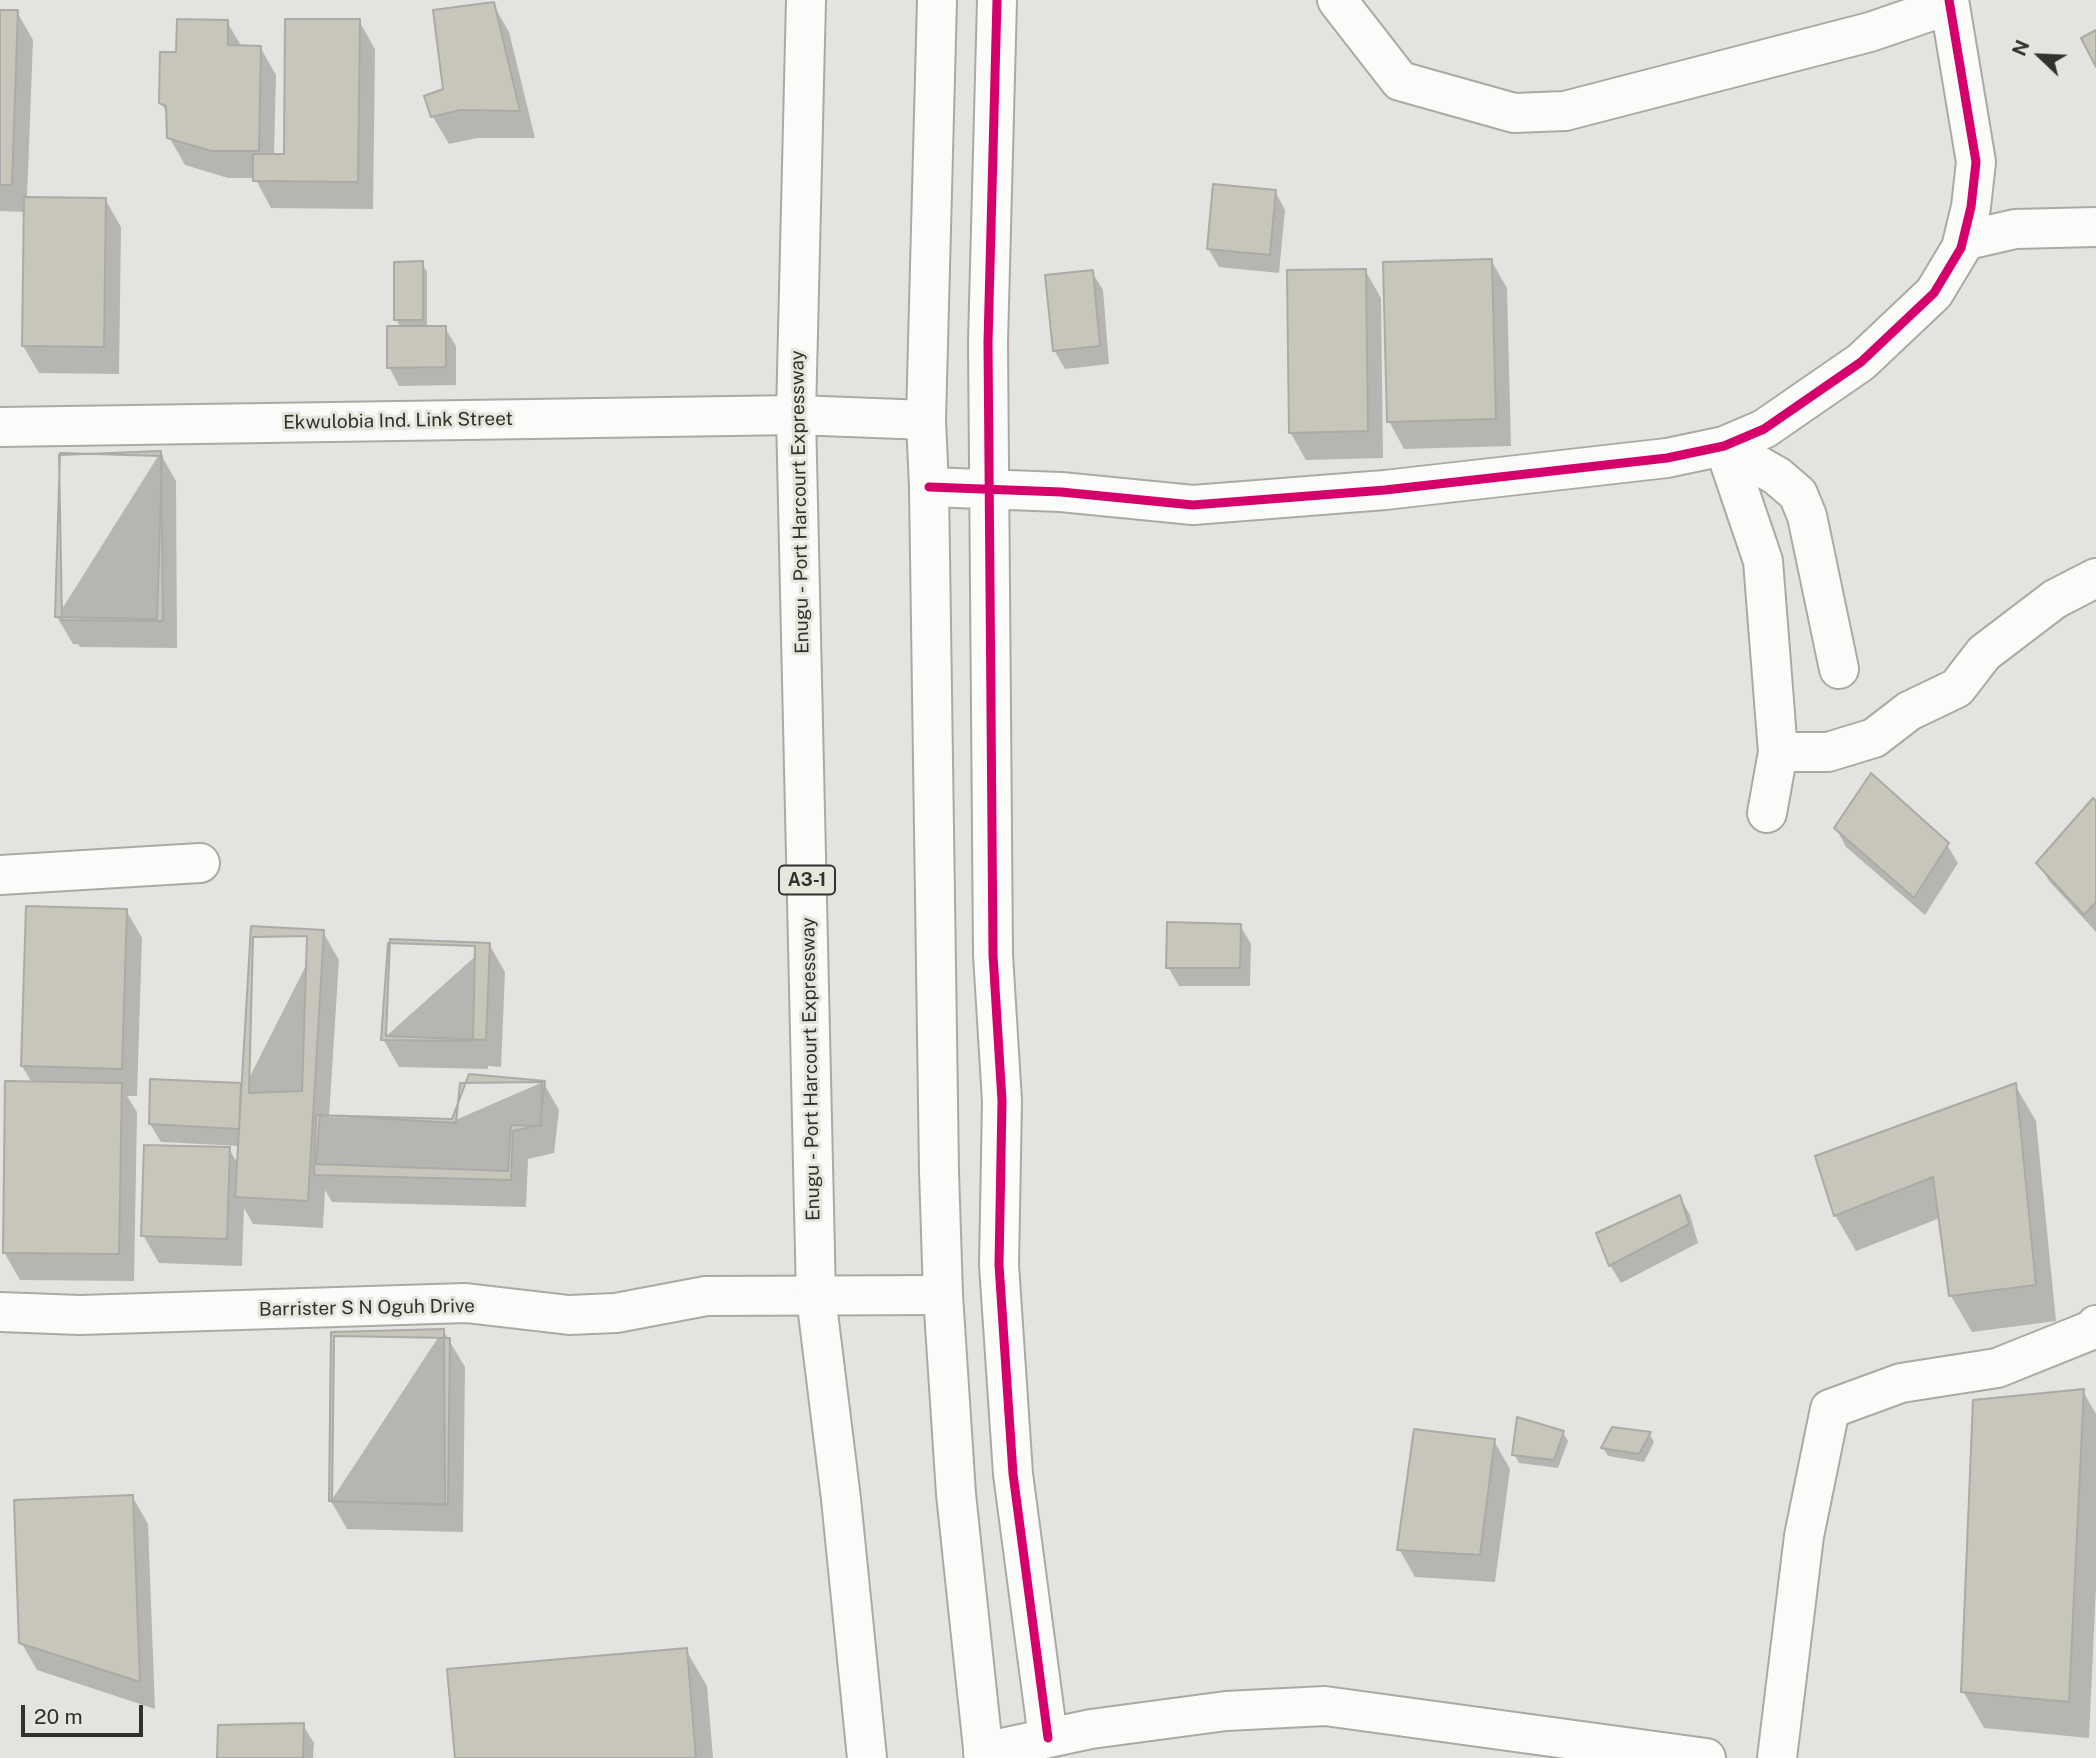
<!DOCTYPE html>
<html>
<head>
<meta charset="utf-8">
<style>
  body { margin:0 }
  #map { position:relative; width:2096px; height:1758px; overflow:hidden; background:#e3e4df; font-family:"Public Sans",sans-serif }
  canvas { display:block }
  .north { position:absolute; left:2005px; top:21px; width:70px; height:70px; -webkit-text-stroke:5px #e4e7dc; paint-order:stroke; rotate:293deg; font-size:19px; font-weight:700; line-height:28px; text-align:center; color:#30322d }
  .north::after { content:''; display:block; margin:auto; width:24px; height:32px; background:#30322d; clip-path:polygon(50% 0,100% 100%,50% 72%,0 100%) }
  .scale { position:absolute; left:21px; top:1705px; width:122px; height:32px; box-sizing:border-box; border:4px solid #30322d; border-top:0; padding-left:9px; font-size:21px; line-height:24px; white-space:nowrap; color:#30322d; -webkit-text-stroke:5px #e4e7dc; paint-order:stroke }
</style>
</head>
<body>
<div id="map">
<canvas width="2096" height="1758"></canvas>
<div class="north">N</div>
<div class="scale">20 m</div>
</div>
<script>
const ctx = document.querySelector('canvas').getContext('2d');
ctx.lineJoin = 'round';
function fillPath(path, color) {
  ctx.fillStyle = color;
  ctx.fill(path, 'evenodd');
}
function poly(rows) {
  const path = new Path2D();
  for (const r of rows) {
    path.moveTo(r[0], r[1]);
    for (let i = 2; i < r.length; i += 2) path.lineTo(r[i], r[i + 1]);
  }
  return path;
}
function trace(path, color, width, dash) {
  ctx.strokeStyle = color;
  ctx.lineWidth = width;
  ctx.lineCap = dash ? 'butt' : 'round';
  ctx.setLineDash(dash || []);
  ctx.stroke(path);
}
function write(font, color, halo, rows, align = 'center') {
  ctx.font = font + ' "Public Sans",sans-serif';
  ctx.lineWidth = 6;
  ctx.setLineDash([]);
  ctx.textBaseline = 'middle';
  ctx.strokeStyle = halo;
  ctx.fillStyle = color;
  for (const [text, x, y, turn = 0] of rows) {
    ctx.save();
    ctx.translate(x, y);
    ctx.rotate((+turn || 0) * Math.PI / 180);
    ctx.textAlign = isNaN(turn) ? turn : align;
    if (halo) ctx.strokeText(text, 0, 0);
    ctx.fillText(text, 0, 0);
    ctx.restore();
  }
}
const shadow = poly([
  [493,4,509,32,535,138,477,138,449,144,433,117,427,97,445,90],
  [0,12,17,12,33,40,27,199,105,199,121,227,119,374,39,373,23,346,25,212,0,211],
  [359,21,375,49,373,209,271,208,255,178,228,178,185,165,169,137,168,116,161,102,178,54,227,22,242,47,260,47,276,75,274,156,286,155],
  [1275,191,1285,210,1279,273,1219,267,1208,248],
  [1491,260,1507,288,1511,446,1404,449,1389,421],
  [422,263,427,272,427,328,445,328,456,346,456,385,399,386,389,367,401,328,396,319],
  [1365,270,1381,298,1383,458,1306,460,1290,432],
  [1092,272,1103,290,1109,364,1065,369,1054,350],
  [160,453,176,481,177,648,80,647,78,644,73,644,57,617],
  [2096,803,2096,932,2049,881,2038,863],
  [1836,828,1947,845,1958,863,1925,915,1846,847],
  [126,910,142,938,137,1096,127,1096,137,1112,134,1281,20,1280,4,1252,32,1083,22,1066],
  [1240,925,1251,944,1250,986,1179,986,1168,967],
  [323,932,339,960,329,1117,453,1121,543,1082,559,1110,554,1153,528,1159,526,1207,332,1202,325,1190,323,1228,253,1224,244,1208,242,1266,159,1263,143,1235,227,1149,227,1146,239,1165,240,1146,161,1142,150,1124,240,1085,243,1090],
  [489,944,505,972,501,1067,488,1066,488,1069,399,1067,383,1039],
  [2015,1085,2036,1121,2056,1321,1972,1332,1951,1296,1940,1218,1856,1251,1835,1215],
  [1680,1197,1690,1215,1698,1243,1621,1283,1610,1265],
  [443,1330,465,1367,463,1532,347,1529,331,1501],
  [2083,1391,2096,1414,2096,1587,2089,1738,1984,1728,1963,1691],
  [1563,1432,1568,1441,1558,1468,1519,1463,1514,1454],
  [1649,1433,1654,1442,1644,1462,1608,1456,1603,1448],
  [1494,1441,1510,1469,1495,1582,1415,1577,1399,1549],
  [132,1496,148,1524,155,1709,37,1670,21,1642],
  [686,1650,707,1686,713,1758,456,1758],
  [303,1725,314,1743,313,1758,218,1758]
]);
const building = poly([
  [494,2,520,111,460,110,431,117,424,96,443,89,433,10,494,2],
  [0,10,18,10,12,185,0,185,0,10],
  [177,19,228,20,228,45,261,46,259,151,211,151,167,138,166,106,159,103,160,52,176,52,177,19],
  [285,19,360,19,358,182,253,181,253,154,284,154,285,19],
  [2096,30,2096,67,2081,38,2096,30],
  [1213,184,1276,190,1270,255,1207,249,1213,184],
  [24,197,106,198,104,347,22,346,24,197],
  [1492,259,1496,419,1387,422,1383,262,1492,259],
  [423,261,423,320,394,320,394,262,423,261],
  [1366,269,1368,431,1289,433,1287,270,1366,269],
  [1093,270,1100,346,1053,351,1045,275,1093,270],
  [387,326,446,326,446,367,387,368,387,326],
  [161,451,163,621,62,620,59,455,161,451],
  [60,453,162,456,157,619,55,617,60,453],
  [1871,773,1949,843,1914,898,1834,828,1871,773],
  [2093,798,2096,801,2096,902,2084,915,2036,863,2093,798],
  [26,906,127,909,122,1069,21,1066,26,906],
  [1167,922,1241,924,1240,968,1166,968,1167,922],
  [251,926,324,930,308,1201,235,1197,251,926],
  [307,936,302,1091,249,1093,253,937,307,936],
  [390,939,490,943,486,1040,386,1036,390,939],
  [388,943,475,946,473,1041,381,1040,388,943],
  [469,1074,545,1081,540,1125,513,1131,511,1180,314,1175,316,1115,452,1119,469,1074],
  [150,1079,241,1083,239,1129,149,1124,150,1079],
  [5,1081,122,1083,119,1254,3,1253,5,1081],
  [542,1082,541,1126,511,1125,508,1171,316,1164,320,1115,456,1123,460,1083,542,1082],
  [2016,1083,2036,1285,1949,1296,1933,1177,1834,1216,1815,1156,2016,1083],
  [144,1145,230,1147,227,1239,141,1236,144,1145],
  [1680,1195,1689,1224,1609,1266,1596,1233,1680,1195],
  [444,1329,445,1505,329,1501,331,1332,444,1329],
  [334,1336,450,1338,448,1504,332,1502,334,1336],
  [2084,1389,2069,1702,1961,1692,1973,1400,2084,1389],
  [1517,1417,1564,1431,1554,1460,1512,1455,1517,1417],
  [1612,1427,1651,1432,1639,1454,1601,1448,1612,1427],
  [1414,1429,1495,1439,1480,1555,1397,1550,1414,1429],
  [133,1495,140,1682,19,1643,14,1500,133,1495],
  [687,1648,696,1758,455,1758,447,1669,687,1648],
  [304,1723,303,1758,217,1758,218,1725,304,1723]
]);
const street = poly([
  [997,0,988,342,993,955,1002,1101,999,1265,1013,1474,1048,1738],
  [1337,0,1400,81,1514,113,1565,111,1870,32,1949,5],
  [1963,241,2015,229,2096,227],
  [0,427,796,415,926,420],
  [1724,446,1763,561,1778,752,1767,813],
  [1724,446,1777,476,1798,494,1807,516,1839,669],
  [929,487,1061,492,1193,505,1385,490,1667,458,1724,446,1764,429,1861,362,1934,293,1961,248,1971,207,1976,162,1949,0],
  [1778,752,1828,752,1874,738,1909,711,1957,688,1984,653,2055,599,2096,578],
  [0,875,200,863],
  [0,1312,80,1315,466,1303,569,1315,616,1313,706,1296,943,1295],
  [983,1752,1091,1729,1226,1711,1325,1706,1706,1758],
  [1777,1758,1804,1536,1830,1409,1901,1383,1997,1368,2092,1330,2096,1325]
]);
const highway = poly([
  [806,0,796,415,816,1297,841,1499,867,1758],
  [937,0,926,420,929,487,939,1171,943,1295,956,1494,984,1758]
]);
const cycleway = poly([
  [997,0,988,342,993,955,1002,1101,999,1265,1013,1474,1048,1738],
  [929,487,1061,492,1193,505,1385,490,1667,458,1724,446,1764,429,1861,362,1934,293,1961,248,1971,207,1976,162,1949,0]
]);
const shields = [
  [807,880,56]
];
const shieldNames = [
  ["A3-1",807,880]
];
const streetNames = [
  ["Ekwulobia Ind. Link Street",398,421,-1],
  ["Enugu - Port Harcourt Expressway",800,502,-91],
  ["Enugu - Port Harcourt Expressway",811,1069,-91],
  ["Barrister S N Oguh Drive",367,1308,-1]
];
fillPath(shadow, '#0003');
fillPath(building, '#c8c6ba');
trace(building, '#aaaaa6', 2);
trace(street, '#a9aaa6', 42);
trace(highway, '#a9aaa6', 42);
trace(street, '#fbfbfa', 38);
trace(highway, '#fbfbfa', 38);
trace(cycleway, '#d6006c', 9);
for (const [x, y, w] of shields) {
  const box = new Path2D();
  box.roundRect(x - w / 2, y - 14.5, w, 29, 5);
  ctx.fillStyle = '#e4e7dc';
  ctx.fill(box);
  trace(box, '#30322d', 2);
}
write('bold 18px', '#30322d', null, shieldNames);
write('19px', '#30322d', '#e4e7dc', streetNames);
</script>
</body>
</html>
